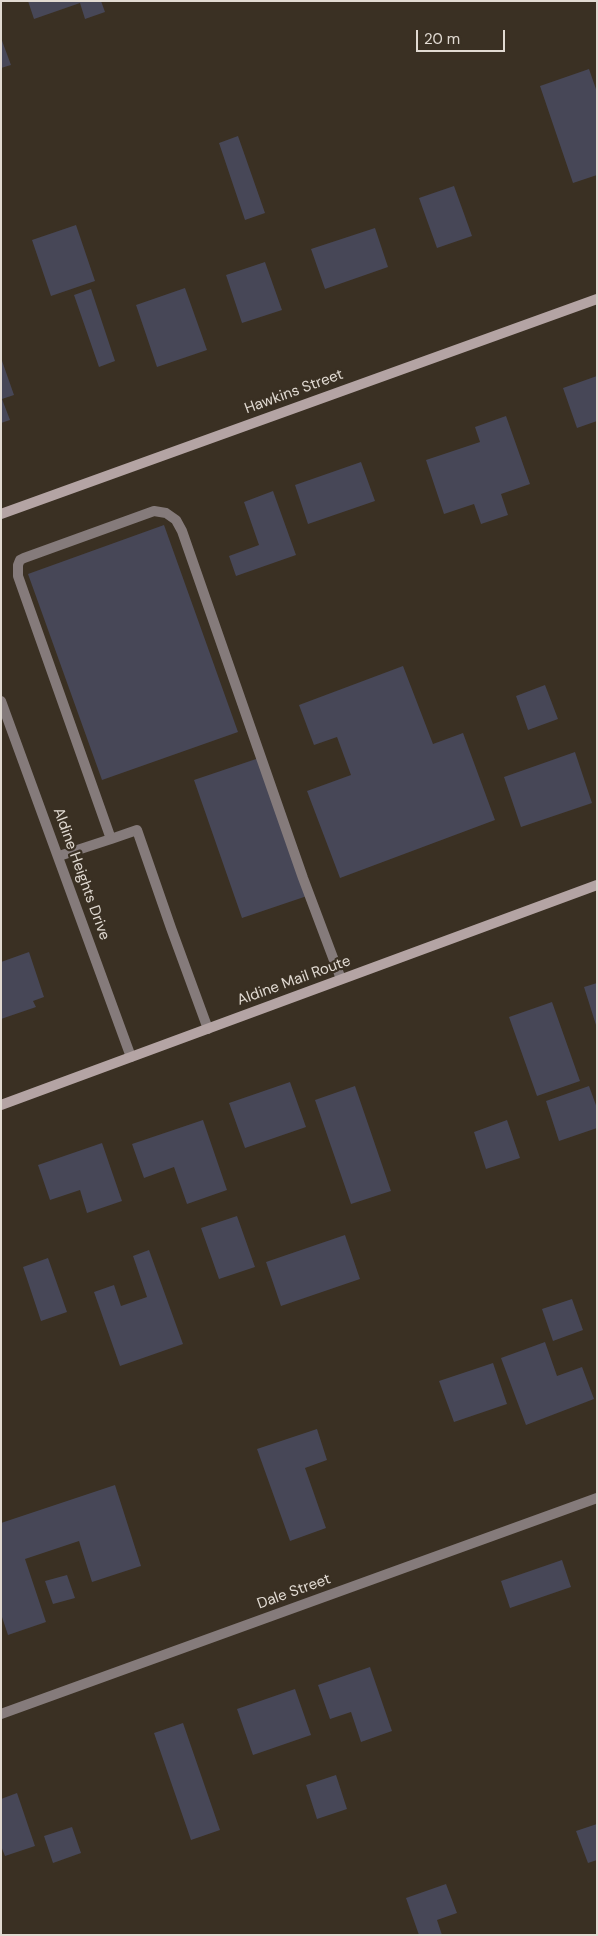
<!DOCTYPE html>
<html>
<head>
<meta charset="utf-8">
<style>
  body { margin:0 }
  #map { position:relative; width:598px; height:1936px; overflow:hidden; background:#3a3023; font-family:"DM Sans",sans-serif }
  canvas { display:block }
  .frame { position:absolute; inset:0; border:2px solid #e1dad2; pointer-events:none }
  .scale { position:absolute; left:416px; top:30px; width:89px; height:22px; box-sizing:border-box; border:2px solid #e1dad2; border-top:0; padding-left:6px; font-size:15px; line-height:18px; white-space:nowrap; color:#e1dad2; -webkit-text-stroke:4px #3a3023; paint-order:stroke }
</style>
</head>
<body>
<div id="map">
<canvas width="598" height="1936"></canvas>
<div class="frame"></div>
<div class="scale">20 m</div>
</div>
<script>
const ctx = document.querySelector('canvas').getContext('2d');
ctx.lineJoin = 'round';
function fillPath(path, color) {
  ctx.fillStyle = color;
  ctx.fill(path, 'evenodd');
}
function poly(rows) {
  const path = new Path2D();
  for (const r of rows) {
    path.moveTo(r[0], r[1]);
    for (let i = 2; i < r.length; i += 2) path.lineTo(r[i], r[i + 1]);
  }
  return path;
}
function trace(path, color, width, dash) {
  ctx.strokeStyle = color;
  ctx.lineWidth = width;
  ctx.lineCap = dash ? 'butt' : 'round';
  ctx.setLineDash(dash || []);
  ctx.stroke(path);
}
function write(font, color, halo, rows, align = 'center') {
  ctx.font = font + ' "DM Sans",sans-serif';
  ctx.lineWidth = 4.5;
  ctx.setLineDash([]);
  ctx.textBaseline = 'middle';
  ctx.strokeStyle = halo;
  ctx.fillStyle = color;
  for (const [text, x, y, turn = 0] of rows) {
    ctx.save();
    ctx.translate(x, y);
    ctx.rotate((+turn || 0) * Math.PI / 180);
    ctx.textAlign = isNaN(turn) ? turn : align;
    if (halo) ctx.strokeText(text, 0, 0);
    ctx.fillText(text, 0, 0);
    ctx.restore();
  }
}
const building = poly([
  [28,1,101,1,105,12,85,19,80,3,34,19],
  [1,38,11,65,1,68],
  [589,69,597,92,597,175,573,183,540,86],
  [238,136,265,213,245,220,219,143],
  [454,186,472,236,437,248,419,198],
  [76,225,95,281,51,296,32,240],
  [375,228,388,267,325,289,311,249],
  [265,262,282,310,242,323,226,275],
  [185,288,207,350,157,367,136,305],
  [91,289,115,361,99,367,74,295],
  [1,358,14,395,2,399,10,420,1,423],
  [597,376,597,421,577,428,563,388],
  [506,416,530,484,501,494,508,515,481,524,474,504,444,514,426,460,480,442,475,427],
  [361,462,375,501,308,524,295,485],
  [273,491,296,555,236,576,229,556,259,545,244,502],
  [164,525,238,732,102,780,28,574],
  [403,666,433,744,463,733,495,820,340,878,307,791,351,775,337,737,314,745,299,705],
  [545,685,558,719,528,730,516,696],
  [575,752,592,803,521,827,504,777],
  [259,758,307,896,242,918,194,780],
  [29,952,44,997,33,1001,36,1007,1,1019,1,962],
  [597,983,597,1025,596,1025,584,987],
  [552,1002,580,1081,537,1096,509,1017],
  [290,1082,306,1127,245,1148,229,1103],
  [355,1086,391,1191,351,1204,315,1100],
  [589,1086,597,1108,597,1128,559,1141,546,1101],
  [203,1120,227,1190,187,1204,174,1167,144,1178,132,1144],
  [507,1120,520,1158,486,1169,474,1132],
  [102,1143,122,1201,87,1213,80,1190,50,1200,38,1165],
  [237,1216,255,1267,219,1279,201,1228],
  [345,1235,360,1279,281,1306,266,1262],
  [149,1250,183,1344,120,1366,94,1292,114,1285,121,1306,147,1297,133,1256],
  [48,1258,67,1312,41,1321,23,1267],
  [572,1299,583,1330,553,1341,542,1309],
  [545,1342,557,1376,582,1367,594,1399,526,1425,501,1358],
  [493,1363,507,1404,454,1422,439,1381],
  [317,1429,327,1460,305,1468,326,1528,290,1541,257,1449],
  [115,1485,141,1566,92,1582,79,1541,25,1559,46,1622,8,1635,1,1614,1,1523],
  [562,1560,571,1587,510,1608,501,1581],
  [67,1575,75,1598,53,1604,45,1581],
  [370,1667,392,1731,361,1742,351,1712,330,1719,318,1685],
  [295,1689,311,1735,253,1755,237,1709],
  [183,1723,220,1830,191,1840,154,1733],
  [336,1775,347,1809,317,1819,306,1785],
  [17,1793,35,1846,5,1856,1,1846,1,1799],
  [597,1824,597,1860,588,1863,576,1831],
  [72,1827,81,1853,53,1863,44,1836],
  [446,1884,457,1913,437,1920,442,1935,419,1935,406,1898]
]);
const service = poly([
  [111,839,137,830,171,928,208,1029],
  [59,856,111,839,18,576,18,565,20,560,24,558,154,511,166,513,176,520,182,531,303,878,341,979]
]);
const minor = poly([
  [1,701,131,1057],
  [1,1714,597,1498]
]);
const secondary = poly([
  [1,514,597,299],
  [1,1105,597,885]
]);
const streetNames = [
  ["Hawkins Street",294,392,-20],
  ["Aldine Heights Drive",81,874,70],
  ["Aldine Mail Route",294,981,-20],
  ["Dale Street",294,1592,-20]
];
fillPath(building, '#474757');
trace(service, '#857b7b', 10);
trace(minor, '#857b7b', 10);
trace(secondary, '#b4a4a4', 10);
write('15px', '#e1dad2', '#3a3023', streetNames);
</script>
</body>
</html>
